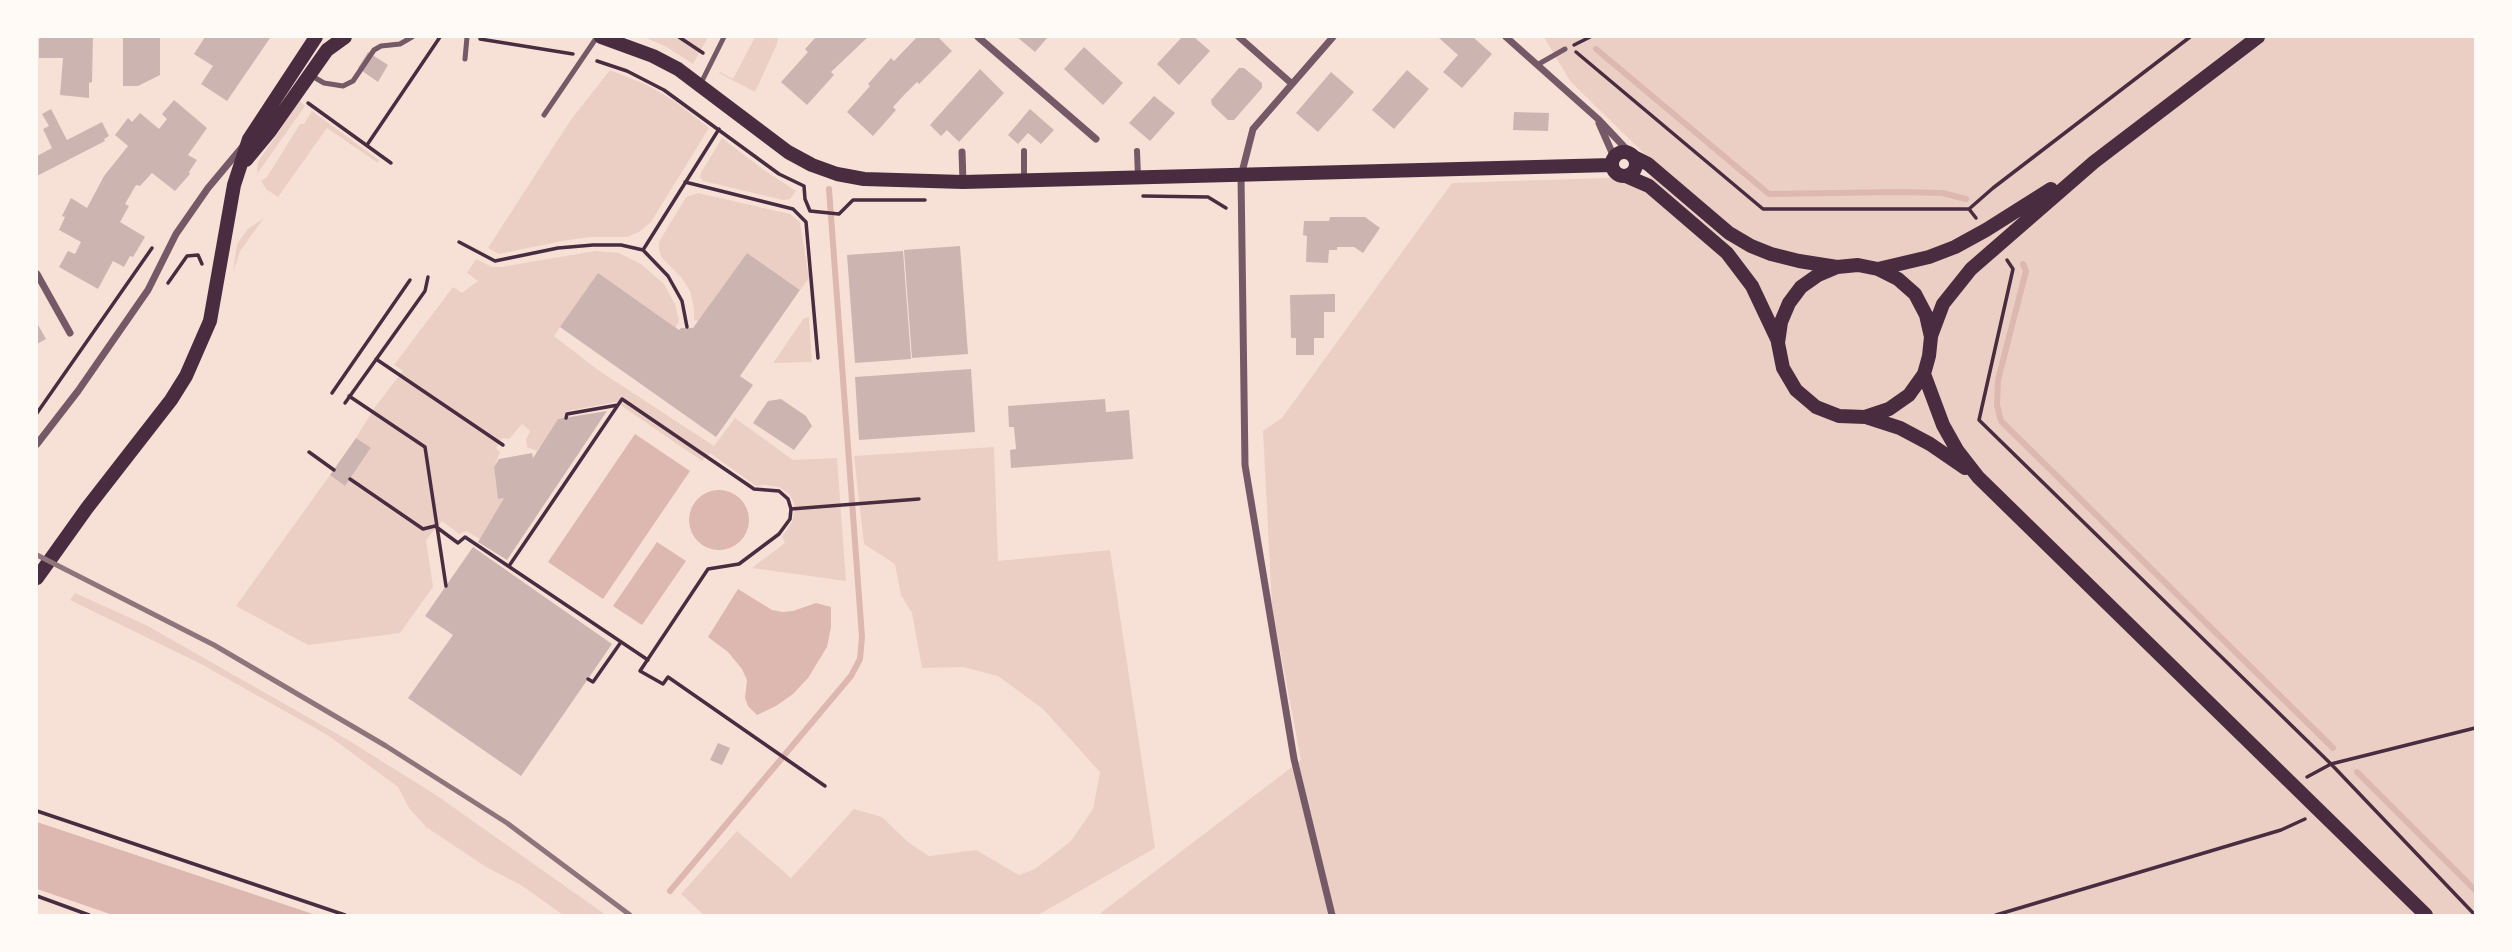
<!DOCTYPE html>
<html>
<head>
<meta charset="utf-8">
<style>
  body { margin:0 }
  #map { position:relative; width:2512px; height:952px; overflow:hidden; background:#f7e1d7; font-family:"Roboto Condensed",sans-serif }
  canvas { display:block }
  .frame { position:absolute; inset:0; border:38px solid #fffaf5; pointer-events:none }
</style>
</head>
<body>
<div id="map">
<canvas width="2512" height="952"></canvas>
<div class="frame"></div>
</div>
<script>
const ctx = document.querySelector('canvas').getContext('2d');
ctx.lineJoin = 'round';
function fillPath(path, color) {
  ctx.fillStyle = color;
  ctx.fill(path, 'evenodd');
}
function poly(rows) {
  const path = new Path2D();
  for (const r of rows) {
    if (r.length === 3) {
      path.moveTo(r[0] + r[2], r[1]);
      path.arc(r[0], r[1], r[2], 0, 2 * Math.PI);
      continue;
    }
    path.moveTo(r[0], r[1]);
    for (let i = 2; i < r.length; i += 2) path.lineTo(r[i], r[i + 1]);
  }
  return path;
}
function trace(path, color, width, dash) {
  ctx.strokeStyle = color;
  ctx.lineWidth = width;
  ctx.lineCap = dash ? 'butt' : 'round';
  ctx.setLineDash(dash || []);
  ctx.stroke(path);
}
const green = poly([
  [644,37,708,37,693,64,665,46],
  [755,37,778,37,777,44,755,92,719,73,720,72,733,79],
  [1544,37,2475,37,2475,915,1098,915,1301,760,1272,607,1263,431,1282,418,1452,183,1667,176,1570,81],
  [610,70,649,86,676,102,709,128,651,222,639,232,627,237,590,237,562,241,499,254,488,248,570,121],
  [300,101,305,106,257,174,258,162],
  [312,111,379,160,378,163,327,128,278,197,266,189,261,181,267,177,300,124,304,124],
  [722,138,764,170,796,191,790,199,783,200,703,181,700,176,702,171],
  [698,193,790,214,800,222,809,278,800,290,747,253,699,321,694,320,694,308,690,291,681,277,662,258,659,250,659,242,686,197],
  [264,218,240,251,233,272,237,244,248,229],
  [595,251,619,253,641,264,664,284,675,304,679,320,676,328,598,274,554,336,598,370,714,446,735,418,793,460,837,458,846,581,752,568,785,543,782,537,792,522,794,513,794,503,789,494,779,487,765,485,756,486,710,453,702,461,616,402,567,411,563,418,558,419,537,451,527,447,526,440,530,431,522,424,509,439,502,438,496,448,500,452,494,467,498,499,504,498,480,539,466,531,459,534,442,521,426,540,433,587,400,633,308,645,236,606,330,475,345,486,371,449,356,438,375,407,403,371,394,365,453,287,462,293,478,281,467,273,476,259,492,267,501,267],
  [809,317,812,362,773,363,804,318],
  [994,447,998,561,1110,550,1155,848,1038,915,704,915,681,894,737,831,791,878,854,809,882,817,908,842,929,856,976,850,1019,875,1035,869,1071,841,1093,809,1100,772,1043,709,998,676,963,667,922,668,912,613,901,595,895,564,864,544,854,456],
  [75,593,146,625,348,740,436,795,606,915,563,915,521,885,486,867,426,827,409,808,398,787,329,736,201,664,70,600]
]);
const water = poly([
  [635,434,690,471,603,599,548,562],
  [719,520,30],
  [657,542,686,561,642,625,613,606],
  [738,589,772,610,782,612,793,611,816,603,831,607,831,627,827,647,808,678,793,694,776,706,757,715,748,706,745,698,747,680,742,669,728,652,708,637],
  [37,822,316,915,113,915,37,889]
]);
const stream = poly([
  [1596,49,1769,194,1898,192,1942,193,1966,199],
  [2023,264,2026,271,1998,380,1997,405,2001,421,2333,748],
  [2357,772,2475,890],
  [670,891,851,676,860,659,862,637,829,189]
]);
const building = poly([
  [42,37,93,37,92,82,89,83,89,98,60,95,63,58,39,58,39,39],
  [123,37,160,37,160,75,138,86,123,86],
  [205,37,270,38,227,101,201,84,213,66,194,54],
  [816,37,868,37,831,72,834,75,807,105,781,82,808,52,805,49],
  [917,37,938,37,952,51,919,84,917,82,905,94,893,107,896,110,873,136,847,112,870,86,868,84,891,58,894,61],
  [1017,37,1048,37,1035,52],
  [1182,37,1194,37,1210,51,1179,85,1157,64],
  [1438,37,1473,37,1492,54,1462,88,1443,72,1458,55],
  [1084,47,1123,83,1103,105,1064,69],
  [368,52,388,65,378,82,358,68],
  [1239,68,1244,68,1262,83,1262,88,1234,120,1228,120,1212,105,1211,100],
  [980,69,1004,93,959,142,947,130,941,136,930,125],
  [1407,70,1429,89,1394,129,1372,110],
  [1331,72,1354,92,1318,132,1296,113],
  [1154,96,1175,113,1150,141,1129,123],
  [174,100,207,128,188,155,197,160,189,172,190,174,175,191,152,173,140,186,136,185,125,204,129,206,120,222,145,237,133,257,130,256,124,267,113,261,98,289,59,267,68,251,75,254,81,242,59,230,65,217,62,216,71,198,87,208,104,176,128,146,115,135,128,118,132,122,140,113,159,129,167,119,162,114],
  [51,109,67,140,102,122,109,136,104,139,105,141,37,176,37,156,52,148,43,129,49,126,42,114],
  [1030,109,1054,130,1041,144,1028,133,1018,144,1008,135],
  [1514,112,1549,113,1548,131,1513,130],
  [1330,217,1365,217,1380,228,1363,253,1354,247,1337,247,1337,250,1329,250,1328,263,1306,262,1307,236,1303,235,1304,221,1329,221],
  [960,246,968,354,912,358,904,250],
  [903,251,911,359,855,363,847,255],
  [747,253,800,290,740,376,753,385,716,437,560,327,598,273,679,330,681,328,693,328],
  [1335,294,1335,312,1324,312,1324,338,1314,338,1314,355,1296,355,1296,338,1291,338,1290,295],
  [37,323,46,339,37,344],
  [971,369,975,432,859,440,855,377],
  [781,399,806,416,812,426,794,450,753,423,768,401],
  [1105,399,1106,412,1129,410,1133,459,1011,468,1010,450,1016,449,1014,427,1009,427,1008,406],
  [607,411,507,560,478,542,504,498,498,499,494,467,499,459,532,453,533,458,558,419],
  [356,438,371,448,345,486,330,475],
  [473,547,612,644,521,776,408,698,453,635,425,616],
  [718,743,730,748,722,765,710,760]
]);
const path = poly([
  [679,37,703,53],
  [480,39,573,54],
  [1574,45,1590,37],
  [1576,52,1763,209,1969,209,1976,218],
  [597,61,627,71,664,90,779,174,804,186,805,199,810,211,839,214,853,200,925,200],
  [308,103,391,163],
  [367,145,440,37],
  [685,182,793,209,806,222,818,358],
  [1143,196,1208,197,1226,208],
  [1969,209,1993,188,2190,37],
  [459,242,495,261,558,248,593,245,621,245,643,250,668,276,682,301,687,327],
  [643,250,719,129],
  [2007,260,2013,269,1979,420,2331,764,2475,915],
  [168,283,187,256,198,255,202,264],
  [376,359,503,445],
  [332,393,410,280],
  [349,396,425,447,446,586],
  [345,403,425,291,428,277],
  [37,413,152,248],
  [566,418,567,414,618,405],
  [309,452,334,470],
  [350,479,423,529,435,526],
  [791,509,919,499],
  [435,526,458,543,465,537,648,660],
  [509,566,622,399,754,489,779,491,788,499,791,509,790,519,779,534,739,564,708,569,640,671,663,684,668,677,825,786],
  [588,679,593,682,621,642],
  [2307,777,2331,764,2475,728],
  [37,811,345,915],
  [37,896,89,915],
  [1996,915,2281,830,2305,819]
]);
const service = poly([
  [465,59,467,37],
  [1537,65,1565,49],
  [312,76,324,83,343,86,353,81,374,50,381,46,400,44,412,37],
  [700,85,724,37],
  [544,115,597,37]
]);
const pedestrian = poly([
  [1024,151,1024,180],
  [1137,151,1138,177]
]);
const minor = poly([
  [978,37,1096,139],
  [1239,37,1291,83],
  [1506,37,1598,119,1631,154],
  [1599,123,1614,157],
  [962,152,963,182],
  [37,274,70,333],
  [37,444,78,391,148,290,176,234,208,188,244,145],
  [1332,915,1294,759,1245,465,1241,176,1253,129,1333,37]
]);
const secondary = poly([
  [601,37,653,56,678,69,788,152,812,165,837,174,864,179,963,182,1612,165],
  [1624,164,12],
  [1634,157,1648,164,1729,233,1751,246,1771,254,1799,261,1837,267,1858,265,1878,269,1898,279,1915,294,1926,315,1931,337,1929,356,1924,374,1909,395,1889,409,1865,417,1839,416,1816,407,1796,390,1783,368,1778,343,1781,322,1789,303,1801,287,1818,275,1837,267],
  [246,160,270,131,327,50,345,37],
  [1626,176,1649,186,1727,253,1752,286,1778,341],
  [1878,269,1929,257,1955,247,1986,230,2051,189],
  [1931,336,1943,304,1971,269,2094,162,2258,37],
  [1924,374,1943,425,1957,450,1978,477,2426,915],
  [1866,417,1900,428,1930,444,1965,468],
  [37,578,87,508,171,400,186,376,210,321,234,185,249,139,316,37]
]);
const rail = poly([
  [37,555,214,645,386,746,507,823,630,915]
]);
fillPath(green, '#ebcfc5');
fillPath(water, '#dcb8b0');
trace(stream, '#dcb8b0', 6);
fillPath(building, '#ccb4b1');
trace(path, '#4a2c40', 3.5);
trace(service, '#755966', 5);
trace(pedestrian, '#755966', 6);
trace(minor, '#755966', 7);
trace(secondary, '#4a2c40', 14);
trace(rail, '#8f747c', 5);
</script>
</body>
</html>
